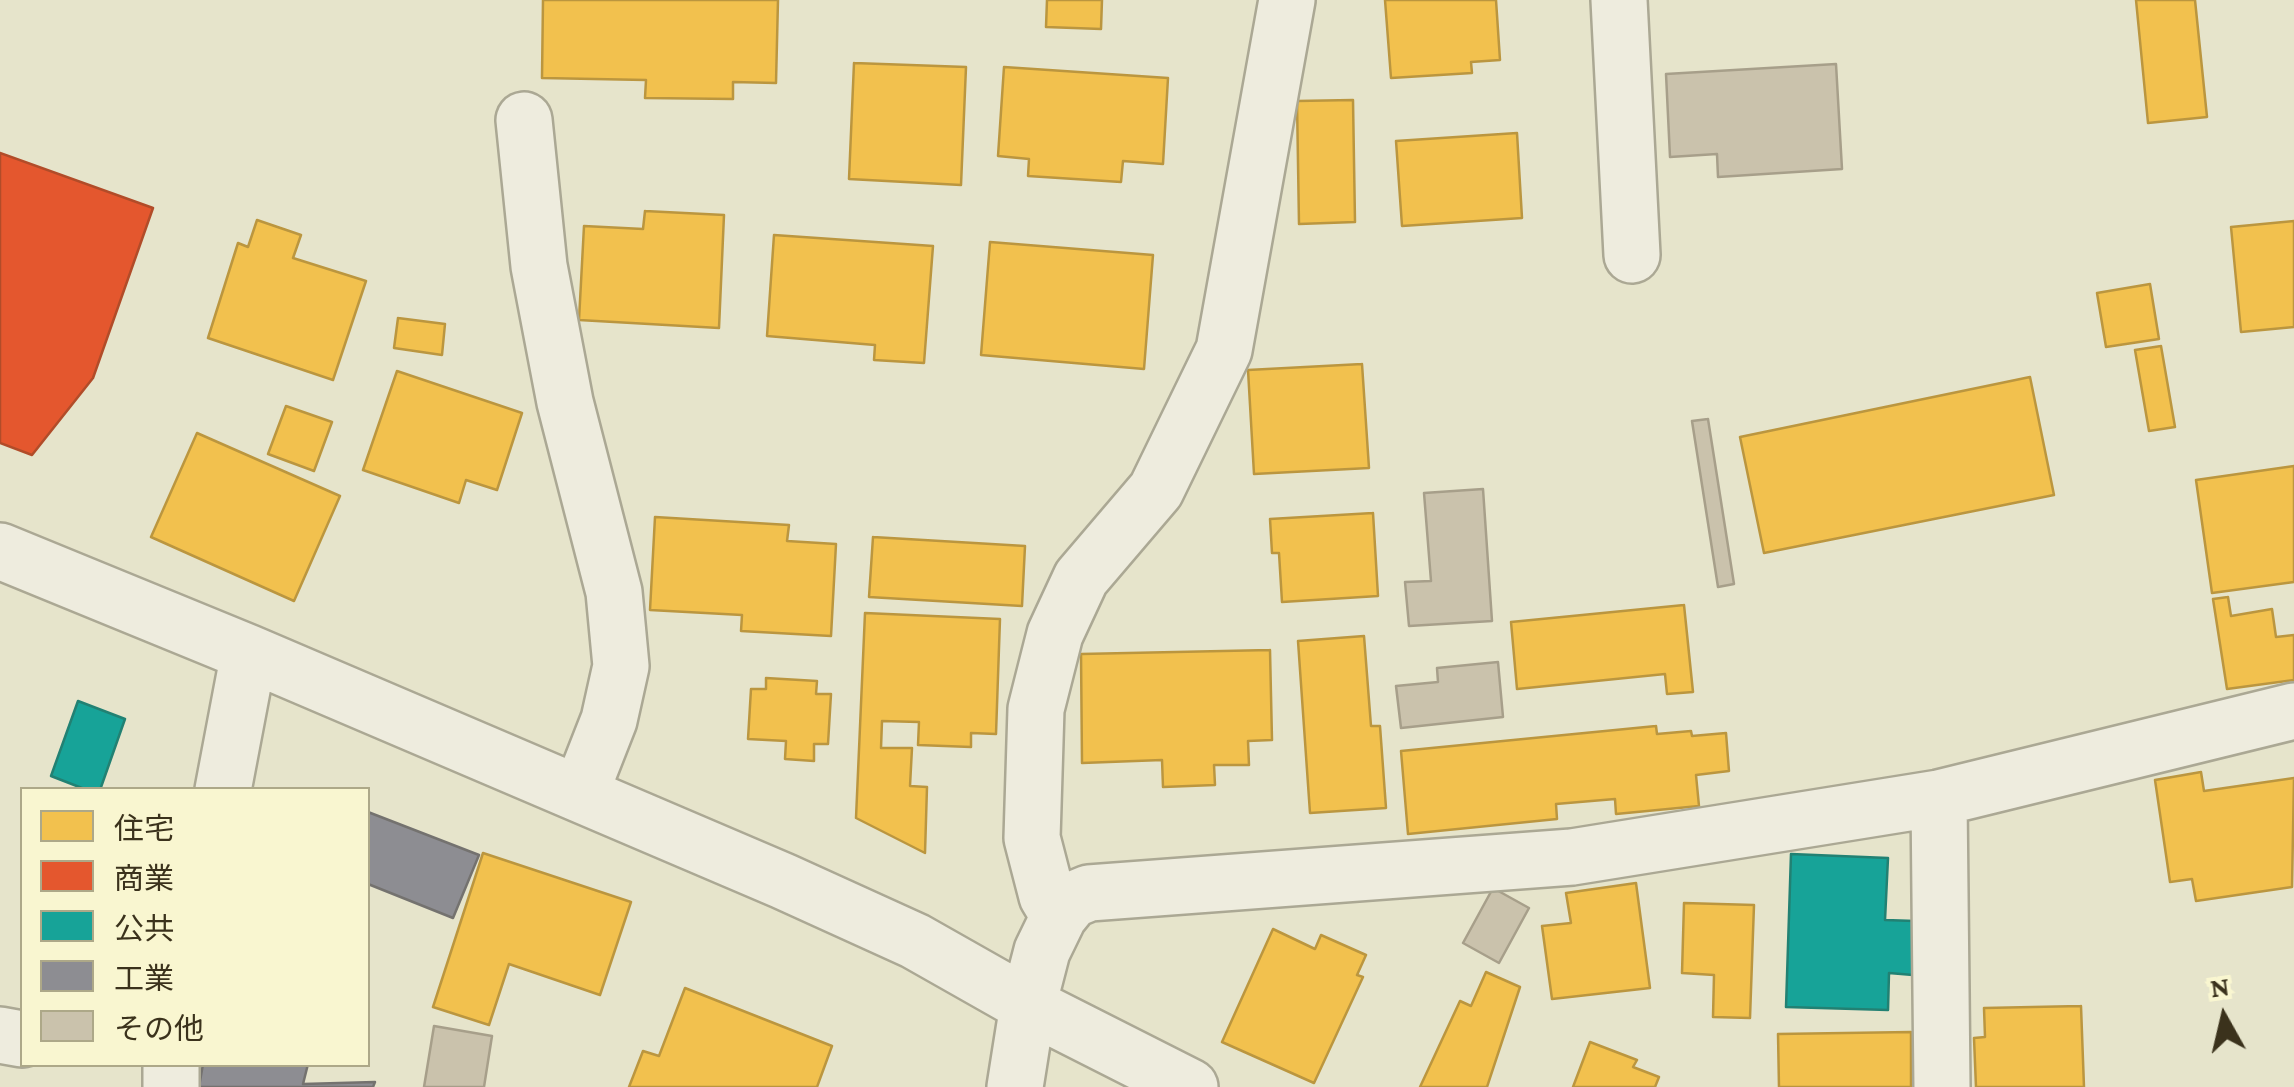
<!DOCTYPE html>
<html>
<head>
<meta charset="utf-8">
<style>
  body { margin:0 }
  #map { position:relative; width:2294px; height:1087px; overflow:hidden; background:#e6e4cb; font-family:"Crimson Pro","Noto Sans JP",serif }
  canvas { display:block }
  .legend { position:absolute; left:20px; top:787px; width:350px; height:280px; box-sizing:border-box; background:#f9f6d0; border:2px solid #ada888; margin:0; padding:12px 18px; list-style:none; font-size:30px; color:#3b321c }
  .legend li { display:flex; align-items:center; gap:20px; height:50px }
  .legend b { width:50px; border:2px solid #ada888 }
  .north { position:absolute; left:2174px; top:967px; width:100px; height:100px; -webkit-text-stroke:8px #f9f6d0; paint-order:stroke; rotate:352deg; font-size:28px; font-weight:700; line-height:40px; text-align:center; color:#3b321c }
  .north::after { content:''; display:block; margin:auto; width:35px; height:45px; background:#3b321c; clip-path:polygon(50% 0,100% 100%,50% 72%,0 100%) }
</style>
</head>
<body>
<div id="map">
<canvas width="2294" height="1087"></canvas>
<ul class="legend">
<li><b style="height:28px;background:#f2c14e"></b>住宅</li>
<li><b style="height:28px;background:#e4572e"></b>商業</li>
<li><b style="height:28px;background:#17a398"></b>公共</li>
<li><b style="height:28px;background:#8d8d92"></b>工業</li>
<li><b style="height:28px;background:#cac2ac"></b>その他</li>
</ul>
<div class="north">N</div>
</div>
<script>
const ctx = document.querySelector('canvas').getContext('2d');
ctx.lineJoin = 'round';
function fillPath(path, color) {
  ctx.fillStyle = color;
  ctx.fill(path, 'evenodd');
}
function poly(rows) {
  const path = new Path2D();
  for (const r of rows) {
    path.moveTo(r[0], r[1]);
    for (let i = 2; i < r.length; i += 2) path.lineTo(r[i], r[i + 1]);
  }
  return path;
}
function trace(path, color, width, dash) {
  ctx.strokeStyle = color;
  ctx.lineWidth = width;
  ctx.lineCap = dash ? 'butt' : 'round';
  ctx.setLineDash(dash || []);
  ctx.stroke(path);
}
const homes = poly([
  [543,0,778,0,776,83,733,82,733,99,645,98,646,80,542,78,543,0],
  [1047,0,1102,0,1101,29,1046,27,1047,0],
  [1385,0,1496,0,1500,60,1471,62,1472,73,1391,78,1385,0],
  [2136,0,2195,0,2207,117,2148,123,2136,0],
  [854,63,966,67,961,185,849,179,854,63],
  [1004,67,1168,78,1163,164,1123,161,1121,182,1028,176,1029,159,998,156,1004,67],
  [1353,100,1355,222,1299,224,1297,101,1353,100],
  [1517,133,1522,218,1402,226,1396,141,1517,133],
  [645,211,724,215,719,328,579,320,584,226,643,229,645,211],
  [257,220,301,235,293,258,366,281,333,380,208,338,238,243,248,247,257,220],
  [2294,221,2294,327,2241,332,2231,227,2294,221],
  [774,235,933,246,924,363,874,360,875,345,767,336,774,235],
  [990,242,1153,255,1144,369,981,355,990,242],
  [2150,284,2159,339,2106,347,2097,293,2150,284],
  [398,318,445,324,442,355,394,348,398,318],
  [2161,346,2175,427,2149,431,2135,350,2161,346],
  [1362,364,1369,468,1254,474,1248,370,1362,364],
  [397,371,522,413,497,490,466,480,459,503,363,470,397,371],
  [2030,377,2054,495,1764,553,1740,437,2030,377],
  [286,406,332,422,314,471,268,454,286,406],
  [197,433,340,496,294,601,151,537,197,433],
  [2294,466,2294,582,2212,593,2196,480,2294,466],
  [1373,513,1378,596,1282,602,1279,553,1272,553,1270,519,1373,513],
  [655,517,789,525,787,541,836,544,831,636,741,631,742,615,650,610,655,517],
  [873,537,1025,546,1022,606,869,597,873,537],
  [2228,597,2231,616,2272,609,2276,637,2294,635,2294,680,2227,689,2213,599,2228,597],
  [1684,605,1693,692,1667,694,1665,674,1517,689,1511,622,1684,605],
  [865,613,1000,619,996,734,971,733,971,747,918,745,919,722,882,721,881,748,912,748,910,786,927,787,925,853,856,818,865,613],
  [1364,636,1371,726,1380,726,1386,808,1310,813,1298,641,1364,636],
  [1270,650,1272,740,1248,741,1249,765,1214,765,1215,785,1163,787,1162,760,1082,763,1081,654,1270,650],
  [766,678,817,681,816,694,831,694,828,744,814,744,814,761,785,759,786,741,748,739,751,689,766,689,766,678],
  [1656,726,1657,734,1691,731,1692,736,1726,733,1729,771,1696,775,1699,806,1616,814,1615,799,1556,804,1557,819,1408,834,1401,751,1656,726],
  [2201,772,2204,791,2294,778,2292,887,2196,901,2192,879,2170,882,2155,780,2201,772],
  [483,853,631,902,600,995,509,964,489,1025,433,1007,483,853],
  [1636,883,1650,988,1552,999,1542,926,1571,923,1566,893,1636,883],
  [1684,903,1754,905,1750,1018,1713,1017,1714,975,1682,973,1684,903],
  [1273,929,1315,949,1321,935,1366,955,1357,975,1363,977,1314,1083,1222,1042,1273,929],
  [1486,972,1520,987,1487,1087,1420,1087,1460,1001,1471,1006,1486,972],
  [685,988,832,1046,817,1087,629,1087,643,1051,659,1056,685,988],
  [2081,1006,2084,1087,1976,1087,1974,1038,1985,1037,1984,1008,2081,1006],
  [1911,1032,1911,1087,1779,1087,1778,1034,1911,1032],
  [1590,1042,1637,1060,1633,1067,1659,1077,1655,1087,1573,1087,1590,1042]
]);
const shops = poly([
  [0,153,153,208,93,378,32,455,0,443,0,153]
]);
const public = poly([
  [78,701,125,719,100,790,87,790,51,776,78,701],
  [1791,854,1888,858,1885,920,1915,921,1913,975,1889,973,1888,1010,1786,1007,1791,854]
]);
const industry = poly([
  [368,812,479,855,453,918,368,884,368,812],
  [203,1064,308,1064,303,1084,375,1082,373,1087,199,1087,203,1064]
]);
const building = poly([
  [1836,64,1842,169,1718,177,1717,154,1670,157,1666,74,1836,64],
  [1708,419,1734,584,1718,587,1692,421,1708,419],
  [1483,489,1492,621,1409,626,1405,582,1431,581,1424,493,1483,489],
  [1498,662,1503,717,1401,728,1396,686,1438,682,1437,668,1498,662],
  [1493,888,1529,908,1499,963,1463,943,1493,888],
  [434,1026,492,1036,484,1087,424,1087,434,1026]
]);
const minor = poly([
  [1619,0,1632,255],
  [524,120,539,266,565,402,614,592,621,666,609,720,580,794],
  [0,551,249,653,783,881,915,941,1028,1005,1190,1087],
  [223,790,249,653],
  [1939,798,1942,1087],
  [1059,916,1047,896,1032,838,1036,709,1055,634,1081,578,1156,490,1224,350,1287,0],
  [0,1035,22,1039],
  [171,1064,171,1087],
  [1015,1087,1028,1005,1042,951,1059,916,1072,900,1089,893,1572,857,1939,798,2294,711]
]);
fillPath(homes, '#f2c14e');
trace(homes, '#bb963f', 2.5);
fillPath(shops, '#e4572e');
trace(shops, '#b14c29', 2.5);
fillPath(public, '#17a398');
trace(public, '#228173', 2.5);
fillPath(industry, '#8d8d92');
trace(industry, '#74726f', 2.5);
fillPath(building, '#cac2ac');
trace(building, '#a79f8a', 2.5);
trace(minor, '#aba894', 60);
trace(minor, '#eeecde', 55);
</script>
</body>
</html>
